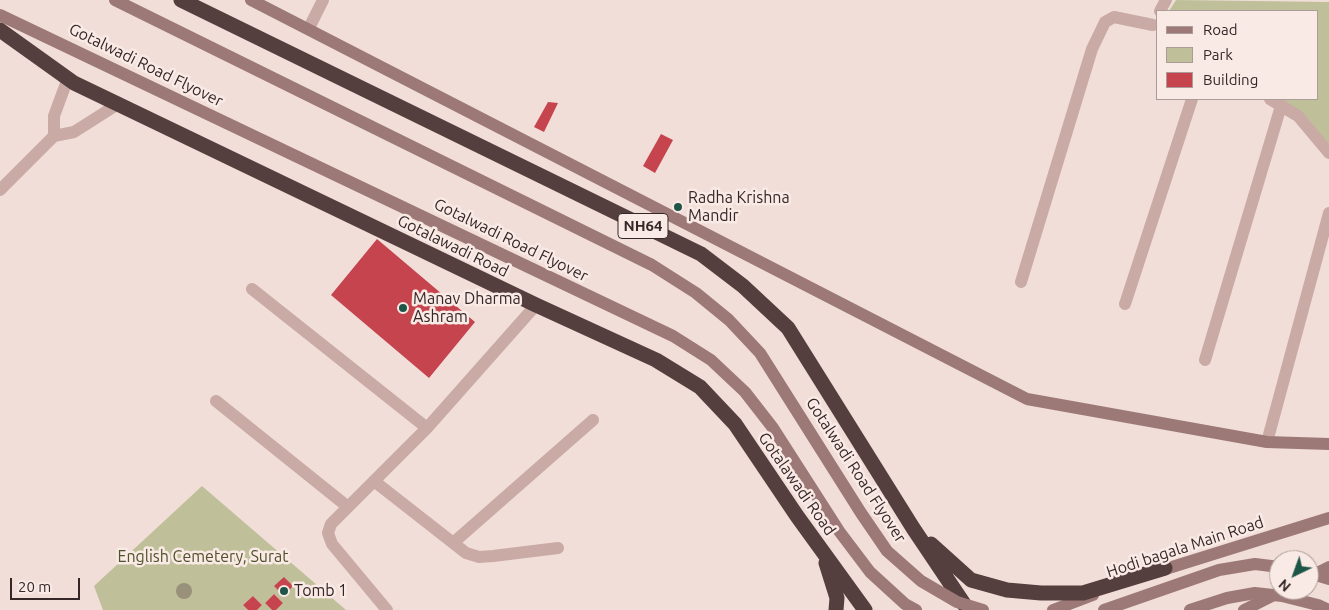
<!DOCTYPE html>
<html>
<head>
<meta charset="utf-8">
<style>
  body { margin:0 }
  #map { position:relative; width:1329px; height:610px; overflow:hidden; background:#f1ded9; font-family:Ubuntu,sans-serif }
  canvas { display:block }
  .legend { position:absolute; left:1156px; top:10px; width:162px; height:90px; box-sizing:border-box; background:#f9eae5; border:1px solid #ab9c99; margin:0; padding:6px 9px; list-style:none; font-size:15px; color:#352727 }
  .legend li { display:flex; align-items:center; gap:10px; height:25px }
  .legend b { width:25px; border:1px solid #ab9c99 }
  .north { position:absolute; left:1269px; top:550px; width:50px; height:50px; box-sizing:border-box; background:#f9eae5; border:1px solid #ab9c99; border-radius:50%; rotate:222deg; font-size:14px; font-weight:700; line-height:20px; text-align:center; color:#352727 }
  .north::after { content:''; display:block; margin:auto; width:18px; height:22px; background:#1d5547; clip-path:polygon(50% 0,100% 100%,50% 72%,0 100%) }
  .scale { position:absolute; left:10px; top:578px; width:70px; height:22px; box-sizing:border-box; border:2px solid #352727; border-top:0; padding-left:6px; font-size:15px; line-height:18px; white-space:nowrap; color:#352727; -webkit-text-stroke:4px #f9eae5; paint-order:stroke }
</style>
</head>
<body>
<div id="map">
<canvas width="1329" height="610"></canvas>
<ul class="legend">
<li><b style="height:6px;background:#9c7977"></b>Road</li>
<li><b style="height:14px;background:#bfc09a"></b>Park</li>
<li><b style="height:14px;background:#c5444d"></b>Building</li>
</ul>
<div class="north">N</div>
<div class="scale">20 m</div>
</div>
<script>
const ctx = document.querySelector('canvas').getContext('2d');
ctx.lineJoin = 'round';
function fillPath(path, color) {
  ctx.fillStyle = color;
  ctx.fill(path, 'evenodd');
}
function poly(rows) {
  const path = new Path2D();
  for (const r of rows) {
    path.moveTo(r[0], r[1]);
    for (let i = 2; i < r.length; i += 2) path.lineTo(r[i], r[i + 1]);
  }
  return path;
}
function trace(path, color, width, dash) {
  ctx.strokeStyle = color;
  ctx.lineWidth = width;
  ctx.lineCap = dash ? 'butt' : 'round';
  ctx.setLineDash(dash || []);
  ctx.stroke(path);
}
function write(font, color, halo, rows, align = 'center') {
  ctx.font = font + ' Ubuntu,sans-serif';
  ctx.lineWidth = 5;
  ctx.setLineDash([]);
  ctx.textBaseline = 'middle';
  ctx.strokeStyle = halo;
  ctx.fillStyle = color;
  for (const [text, x, y, turn = 0] of rows) {
    ctx.save();
    ctx.translate(x, y);
    ctx.rotate((+turn || 0) * Math.PI / 180);
    ctx.textAlign = isNaN(turn) ? turn : align;
    if (halo) ctx.strokeText(text, 0, 0);
    ctx.fillText(text, 0, 0);
    ctx.restore();
  }
}
const green = poly([
  [1176,0,1329,2,1329,145,1279,99,1318,99,1318,11,1169,11],
  [202,486,346,610,276,610,283,603,274,594,265,603,272,610,257,610,262,605,253,596,243,605,248,610,103,610,94,586]
]);
const building = poly([
  [548,102,558,103,544,132,534,127],
  [661,134,673,140,655,173,643,166],
  [377,239,475,322,429,378,331,295],
  [284,577,293,586,284,596,274,586],
  [274,594,283,603,276,610,272,610,265,603],
  [253,596,262,605,257,610,248,610,243,605]
]);
const street = poly([
  [1160,11,1166,0],
  [309,28,323,0],
  [68,78,54,116,54,136,74,132,118,104],
  [1270,99,1298,116,1329,153],
  [0,190,54,136],
  [1021,282,1092,49,1105,22,1114,17,1153,25],
  [252,289,427,428],
  [1125,304,1192,99],
  [1205,360,1281,106],
  [216,401,348,507],
  [1267,442,1329,213],
  [374,481,466,553,479,557,493,556,558,548],
  [453,543,593,420],
  [387,610,332,544,328,533,331,524,427,428,536,305]
]);
const secondary = poly([
  [251,0,1027,399,1267,442,1329,444],
  [0,15,673,336,711,360,745,392,773,428,839,531,870,572,905,604,916,610],
  [1156,572,1329,518],
  [1309,577,1329,567],
  [1053,610,1093,595],
  [1104,610,1219,570,1255,564,1279,567],
  [1244,610,1284,590]
]);
const highway = poly([
  [181,0,701,254,743,286,788,328,913,528,968,610],
  [0,30,74,83,536,305,656,360,700,387,735,424,797,516,865,610],
  [931,544,971,580,1007,590,1041,593,1083,593,1165,568],
  [826,563,837,598,836,610]
]);
const secondaryBridge = poly([
  [115,0,652,265,696,293,729,320,760,353,861,513,887,551,921,581,957,602,983,610],
  [1309,573,1329,579],
  [1190,610,1227,598,1255,593,1282,596,1318,605,1329,610]
]);
const trees = [
  [184,591]
];
const markers = [
  [678,207,5,"#1d5547"],
  [403,308,5,"#1d5547"],
  [284,591,5,"#1d5547"]
];
const shields = [
  [643,226,50]
];
const shieldNames = [
  ["NH64",643,226]
];
const streetNames = [
  ["Gotalwadi Road Flyover",146,65,26],
  ["Gotalwadi Road Flyover",511,240,26],
  ["Gotalawadi Road",453,246,26],
  ["Gotalwadi Road Flyover",856,470,57],
  ["Gotalawadi Road",797,484,55],
  ["Hodi bagala Main Road",1185,547,-18]
];
const poiNames = [
  ["Radha Krishna",688,198],
  ["Mandir",688,216],
  ["Manav Dharma",413,299],
  ["Ashram",413,317],
  ["Tomb 1",294,591]
];
const parkNames = [
  ["English Cemetery, Surat",203,557]
];
fillPath(green, '#bfc09a');
fillPath(building, '#c5444d');
trace(street, '#c9aaa5', 12);
trace(secondary, '#9c7977', 12);
trace(highway, '#553e3e', 15);
trace(secondaryBridge, '#9c7977', 12);
ctx.fillStyle = '#999179';
for (const [x, y] of trees) {
  ctx.beginPath();
  ctx.arc(x, y, 8, 0, 2 * Math.PI);
  ctx.fill();
}
for (const [x, y, r, color] of markers) {
  const dot = new Path2D();
  dot.arc(x, y, r, 0, 2 * Math.PI);
  ctx.fillStyle = color;
  ctx.fill(dot);
  trace(dot, '#f9eae5', 2);
}
for (const [x, y, w] of shields) {
  const box = new Path2D();
  box.roundRect(x - w / 2, y - 12.5, w, 25, 4);
  ctx.fillStyle = '#f9eae5';
  ctx.fill(box);
  trace(box, '#352727', 1);
}
write('bold 15px', '#352727', null, shieldNames);
write('16px', '#352727', '#f9eae5', streetNames);
write('16px', '#352727', '#f9eae5', poiNames, 'left');
write('16px', '#51522b', '#f9eae5', parkNames);
</script>
</body>
</html>
